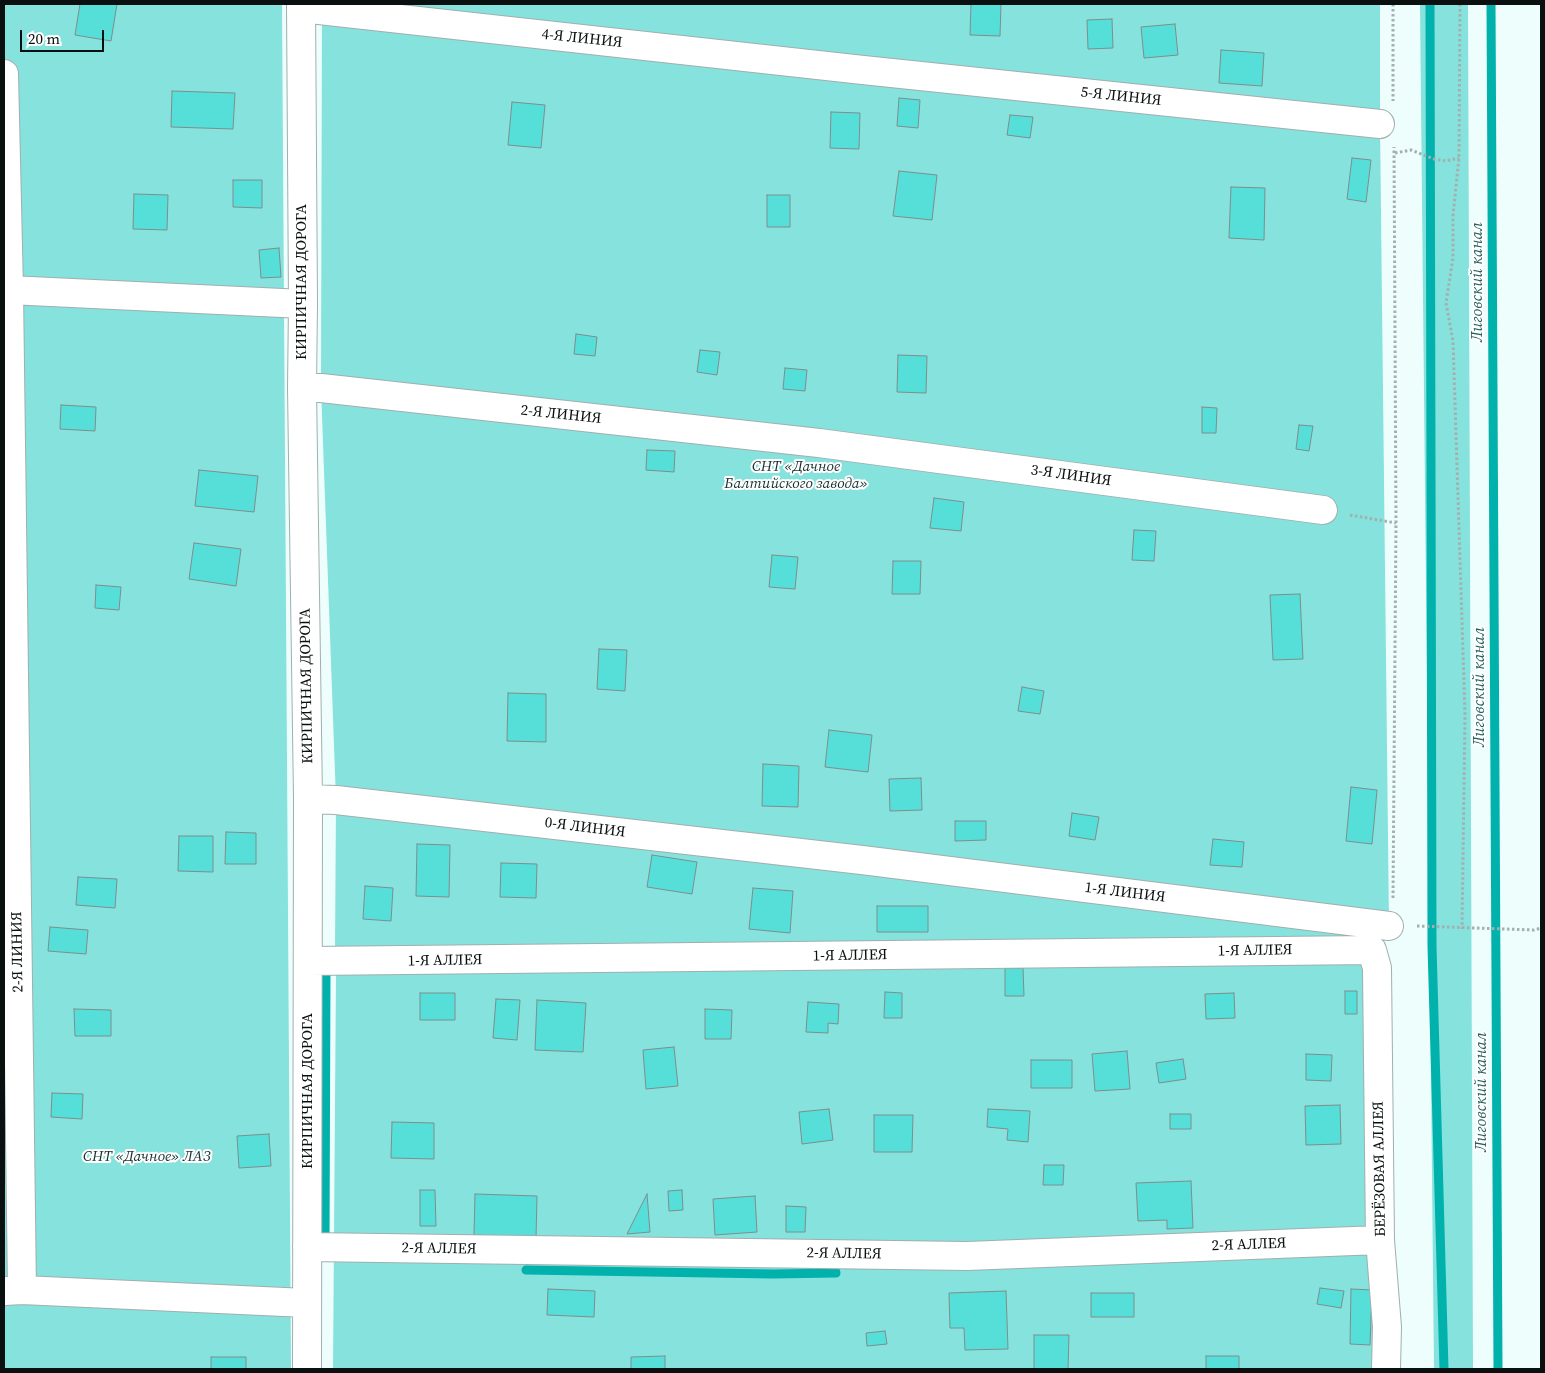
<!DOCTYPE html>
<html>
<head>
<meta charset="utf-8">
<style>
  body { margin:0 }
  #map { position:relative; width:1545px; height:1373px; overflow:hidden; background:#edfefd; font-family:"Source Serif 4",serif }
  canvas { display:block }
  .frame { position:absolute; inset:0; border:5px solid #0a100f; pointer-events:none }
  .scale { position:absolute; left:20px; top:30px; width:84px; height:22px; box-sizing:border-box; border:2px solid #0a100f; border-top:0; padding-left:6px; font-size:15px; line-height:18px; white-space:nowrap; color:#0a100f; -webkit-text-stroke:4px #fff; paint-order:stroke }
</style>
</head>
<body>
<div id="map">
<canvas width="1545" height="1373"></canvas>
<div class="frame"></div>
<div class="scale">20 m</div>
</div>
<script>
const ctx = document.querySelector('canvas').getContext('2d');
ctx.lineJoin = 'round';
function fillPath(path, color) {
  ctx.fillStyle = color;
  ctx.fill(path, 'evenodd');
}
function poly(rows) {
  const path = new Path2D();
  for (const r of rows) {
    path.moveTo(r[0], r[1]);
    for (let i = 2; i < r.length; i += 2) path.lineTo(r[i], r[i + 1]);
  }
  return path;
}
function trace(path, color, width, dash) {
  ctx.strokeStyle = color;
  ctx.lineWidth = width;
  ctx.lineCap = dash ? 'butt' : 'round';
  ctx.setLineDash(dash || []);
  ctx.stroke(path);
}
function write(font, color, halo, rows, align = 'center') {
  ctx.font = font + ' "Source Serif 4",serif';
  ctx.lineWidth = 4;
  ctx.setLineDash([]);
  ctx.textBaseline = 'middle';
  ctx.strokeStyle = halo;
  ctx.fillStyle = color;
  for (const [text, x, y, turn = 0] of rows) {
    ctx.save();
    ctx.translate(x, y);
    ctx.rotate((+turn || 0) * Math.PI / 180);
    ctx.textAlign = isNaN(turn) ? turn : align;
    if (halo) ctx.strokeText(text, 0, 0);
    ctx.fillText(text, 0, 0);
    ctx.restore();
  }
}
const green = poly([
  [4,4,282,4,291,1369,4,1369],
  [322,4,1380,4,1380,124,1389,926,1372,939,335,952,336,800,321,388],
  [1420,4,1468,4,1473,1369,1434,1369],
  [1367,960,1375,1329,1374,1369,333,1369,336,973]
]);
const stream = poly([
  [1430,4,1432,946,1444,1369],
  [1491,4,1498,1369],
  [325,1242,326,971],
  [526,1270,773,1274,836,1273,835,1270]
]);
const building = poly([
  [80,4,117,4,111,41,75,35,80,4],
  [971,4,1001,4,1000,36,970,35,971,4],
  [1112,19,1113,48,1088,49,1087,20,1112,19],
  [1175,24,1178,55,1144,58,1141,27,1175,24],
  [1221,50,1264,53,1262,86,1219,83,1221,50],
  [172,91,235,93,233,129,171,127,172,91],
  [899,98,920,100,918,128,897,126,899,98],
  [512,102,545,105,541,148,508,145,512,102],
  [831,112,860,113,859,149,830,148,831,112],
  [1010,115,1033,117,1030,138,1007,135,1010,115],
  [1352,158,1371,160,1366,202,1347,199,1352,158],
  [899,171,937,175,932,220,893,216,899,171],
  [233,180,262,180,262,208,233,207,233,180],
  [1231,187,1265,188,1264,240,1229,238,1231,187],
  [134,194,168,195,167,230,133,229,134,194],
  [767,195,790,195,790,227,767,227,767,195],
  [279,248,281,277,261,278,259,250,279,248],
  [576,334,597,337,595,356,574,354,576,334],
  [700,350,720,352,717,375,697,372,700,350],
  [898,355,927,356,926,393,897,392,898,355],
  [785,368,807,370,805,391,783,389,785,368],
  [61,405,96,407,95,431,60,429,61,405],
  [1202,407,1217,408,1216,433,1202,433,1202,407],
  [1299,425,1313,426,1309,451,1296,449,1299,425],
  [647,450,675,451,674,472,646,470,647,450],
  [199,470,258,476,254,512,195,506,199,470],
  [934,498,964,502,961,531,930,528,934,498],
  [1134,530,1156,531,1154,561,1132,560,1134,530],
  [194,543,241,549,236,586,189,579,194,543],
  [772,555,798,557,795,589,769,587,772,555],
  [893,561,921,561,920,594,892,594,893,561],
  [96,585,121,587,119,610,95,608,96,585],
  [1300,594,1303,659,1273,660,1270,595,1300,594],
  [599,649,627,650,625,691,597,689,599,649],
  [1022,687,1044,691,1040,714,1018,711,1022,687],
  [508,693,546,694,546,742,507,741,508,693],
  [829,730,872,735,868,772,825,767,829,730],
  [763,764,799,766,798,807,762,806,763,764],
  [921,778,922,810,890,811,889,779,921,778],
  [1351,787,1377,790,1372,844,1346,841,1351,787],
  [1072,813,1099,817,1095,840,1069,836,1072,813],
  [955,821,986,821,986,840,955,841,955,821],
  [226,832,256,833,256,864,225,864,226,832],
  [179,836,213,836,213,872,178,871,179,836],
  [1213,839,1244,842,1242,867,1210,865,1213,839],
  [417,844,450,845,449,897,416,896,417,844],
  [652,855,697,862,692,894,647,887,652,855],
  [501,863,537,864,536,898,500,897,501,863],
  [78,877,117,879,115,908,76,905,78,877],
  [365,886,393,888,391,921,363,919,365,886],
  [753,888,793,891,790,933,749,929,753,888],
  [877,906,928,906,928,932,877,932,877,906],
  [50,927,88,930,86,954,48,951,50,927],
  [1005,968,1023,968,1024,996,1005,996,1005,968],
  [1345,991,1357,991,1357,1014,1345,1014,1345,991],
  [885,992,902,993,902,1018,884,1018,885,992],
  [420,993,455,993,455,1020,420,1020,420,993],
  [1234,993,1235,1018,1206,1019,1205,994,1234,993],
  [496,999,520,1000,517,1040,493,1038,496,999],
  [537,1000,586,1003,583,1052,535,1050,537,1000],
  [808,1002,839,1004,838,1024,828,1023,828,1033,806,1032,808,1002],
  [74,1009,111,1010,111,1036,75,1036,74,1009],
  [705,1009,732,1010,731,1039,705,1039,705,1009],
  [674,1047,678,1086,646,1089,643,1050,674,1047],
  [1127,1051,1130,1089,1095,1091,1092,1054,1127,1051],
  [1306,1054,1332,1055,1331,1081,1306,1080,1306,1054],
  [1183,1059,1186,1079,1159,1083,1156,1063,1183,1059],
  [1031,1060,1072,1060,1072,1088,1031,1088,1031,1060],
  [52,1093,83,1094,82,1119,51,1117,52,1093],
  [1340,1105,1341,1144,1306,1145,1305,1106,1340,1105],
  [829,1109,833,1140,802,1144,799,1112,829,1109],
  [988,1109,1030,1111,1028,1142,1007,1140,1008,1129,987,1127,988,1109],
  [1170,1114,1191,1114,1191,1129,1170,1129,1170,1114],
  [874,1115,913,1115,912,1152,874,1152,874,1115],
  [392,1122,434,1123,434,1159,391,1158,392,1122],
  [269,1134,271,1166,239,1168,237,1136,269,1134],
  [1044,1165,1064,1165,1063,1185,1043,1185,1044,1165],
  [1191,1181,1193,1228,1167,1229,1167,1220,1138,1221,1136,1183,1191,1181],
  [420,1190,435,1190,436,1226,420,1226,420,1190],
  [682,1190,683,1210,669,1211,668,1191,682,1190],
  [475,1194,537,1196,536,1237,474,1235,475,1194],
  [647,1194,650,1232,627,1234,647,1194],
  [755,1196,757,1232,715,1235,713,1199,755,1196],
  [786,1206,806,1207,805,1232,786,1232,786,1206],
  [1320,1288,1344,1291,1341,1308,1317,1304,1320,1288],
  [548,1289,595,1291,594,1317,547,1315,548,1289],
  [1351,1289,1372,1290,1370,1345,1350,1344,1351,1289],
  [1006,1291,1008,1349,965,1350,964,1328,950,1328,949,1293,1006,1291],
  [1091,1293,1134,1293,1134,1317,1091,1317,1091,1293],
  [885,1331,887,1344,867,1346,866,1333,885,1331],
  [1034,1335,1069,1335,1068,1369,1034,1369,1034,1335],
  [665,1356,665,1369,631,1369,631,1357,665,1356],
  [1206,1356,1239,1356,1239,1369,1206,1369,1206,1356],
  [211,1357,246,1357,246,1369,211,1369,211,1357]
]);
const path = poly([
  [1393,4,1393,101],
  [1460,4,1459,158,1453,215,1453,258,1446,303,1453,341,1465,715,1462,929],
  [1395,153,1411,150,1434,159,1446,161,1459,158],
  [1350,515,1396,523],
  [1393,898,1396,523,1394,147],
  [1417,926,1534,930,1541,928]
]);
const minor = poly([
  [301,4,303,304,302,388,308,799,307,1369],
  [301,8,863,70,1380,124],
  [4,74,9,290,22,1290],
  [9,290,303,304],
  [302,388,321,388,819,443,1323,510],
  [308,799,336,800,862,860,1389,926],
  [309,961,1372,950,1377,968,1380,1240,1387,1327,1386,1369],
  [307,1247,967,1256,1380,1240],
  [5,1291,22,1290,306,1303]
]);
const streetNames = [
  ["4-Я ЛИНИЯ",582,39,6],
  ["5-Я ЛИНИЯ",1121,97,6],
  ["КИРПИЧНАЯ ДОРОГА",302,282,-90],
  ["2-Я ЛИНИЯ",561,415,6],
  ["3-Я ЛИНИЯ",1071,476,8],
  ["КИРПИЧНАЯ ДОРОГА",307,686,-91],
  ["0-Я ЛИНИЯ",585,828,7],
  ["1-Я ЛИНИЯ",1125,893,7],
  ["1-Я АЛЛЕЯ",1255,951,-1],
  ["2-Я ЛИНИЯ",18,952,-91],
  ["1-Я АЛЛЕЯ",850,956,-1],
  ["1-Я АЛЛЕЯ",445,961,-1],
  ["КИРПИЧНАЯ ДОРОГА",308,1091,-90],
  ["БЕРЁЗОВАЯ АЛЛЕЯ",1380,1169,-91],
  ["2-Я АЛЛЕЯ",1249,1245,-2],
  ["2-Я АЛЛЕЯ",439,1249,1],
  ["2-Я АЛЛЕЯ",844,1254,1]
];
const parkNames = [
  ["СНТ «Дачное",796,467],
  ["Балтийского завода»",796,484],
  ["СНТ «Дачное» ЛАЗ",147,1157]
];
const waterNames = [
  ["Лиговский канал",1478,282,-90],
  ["Лиговский канал",1480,687,-90],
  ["Лиговский канал",1482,1092,-90]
];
fillPath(green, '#85e2dd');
trace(stream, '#01b1ac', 9);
fillPath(building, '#56dfd9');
trace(building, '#7f8e8d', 1);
trace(minor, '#a0afae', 30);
trace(path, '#a3b0af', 3, [2.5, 2.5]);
trace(minor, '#fff', 28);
write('15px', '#0a100f', '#fff', streetNames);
write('italic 15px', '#18302e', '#fff', parkNames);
write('italic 16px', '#28615e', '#fff', waterNames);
</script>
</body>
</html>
